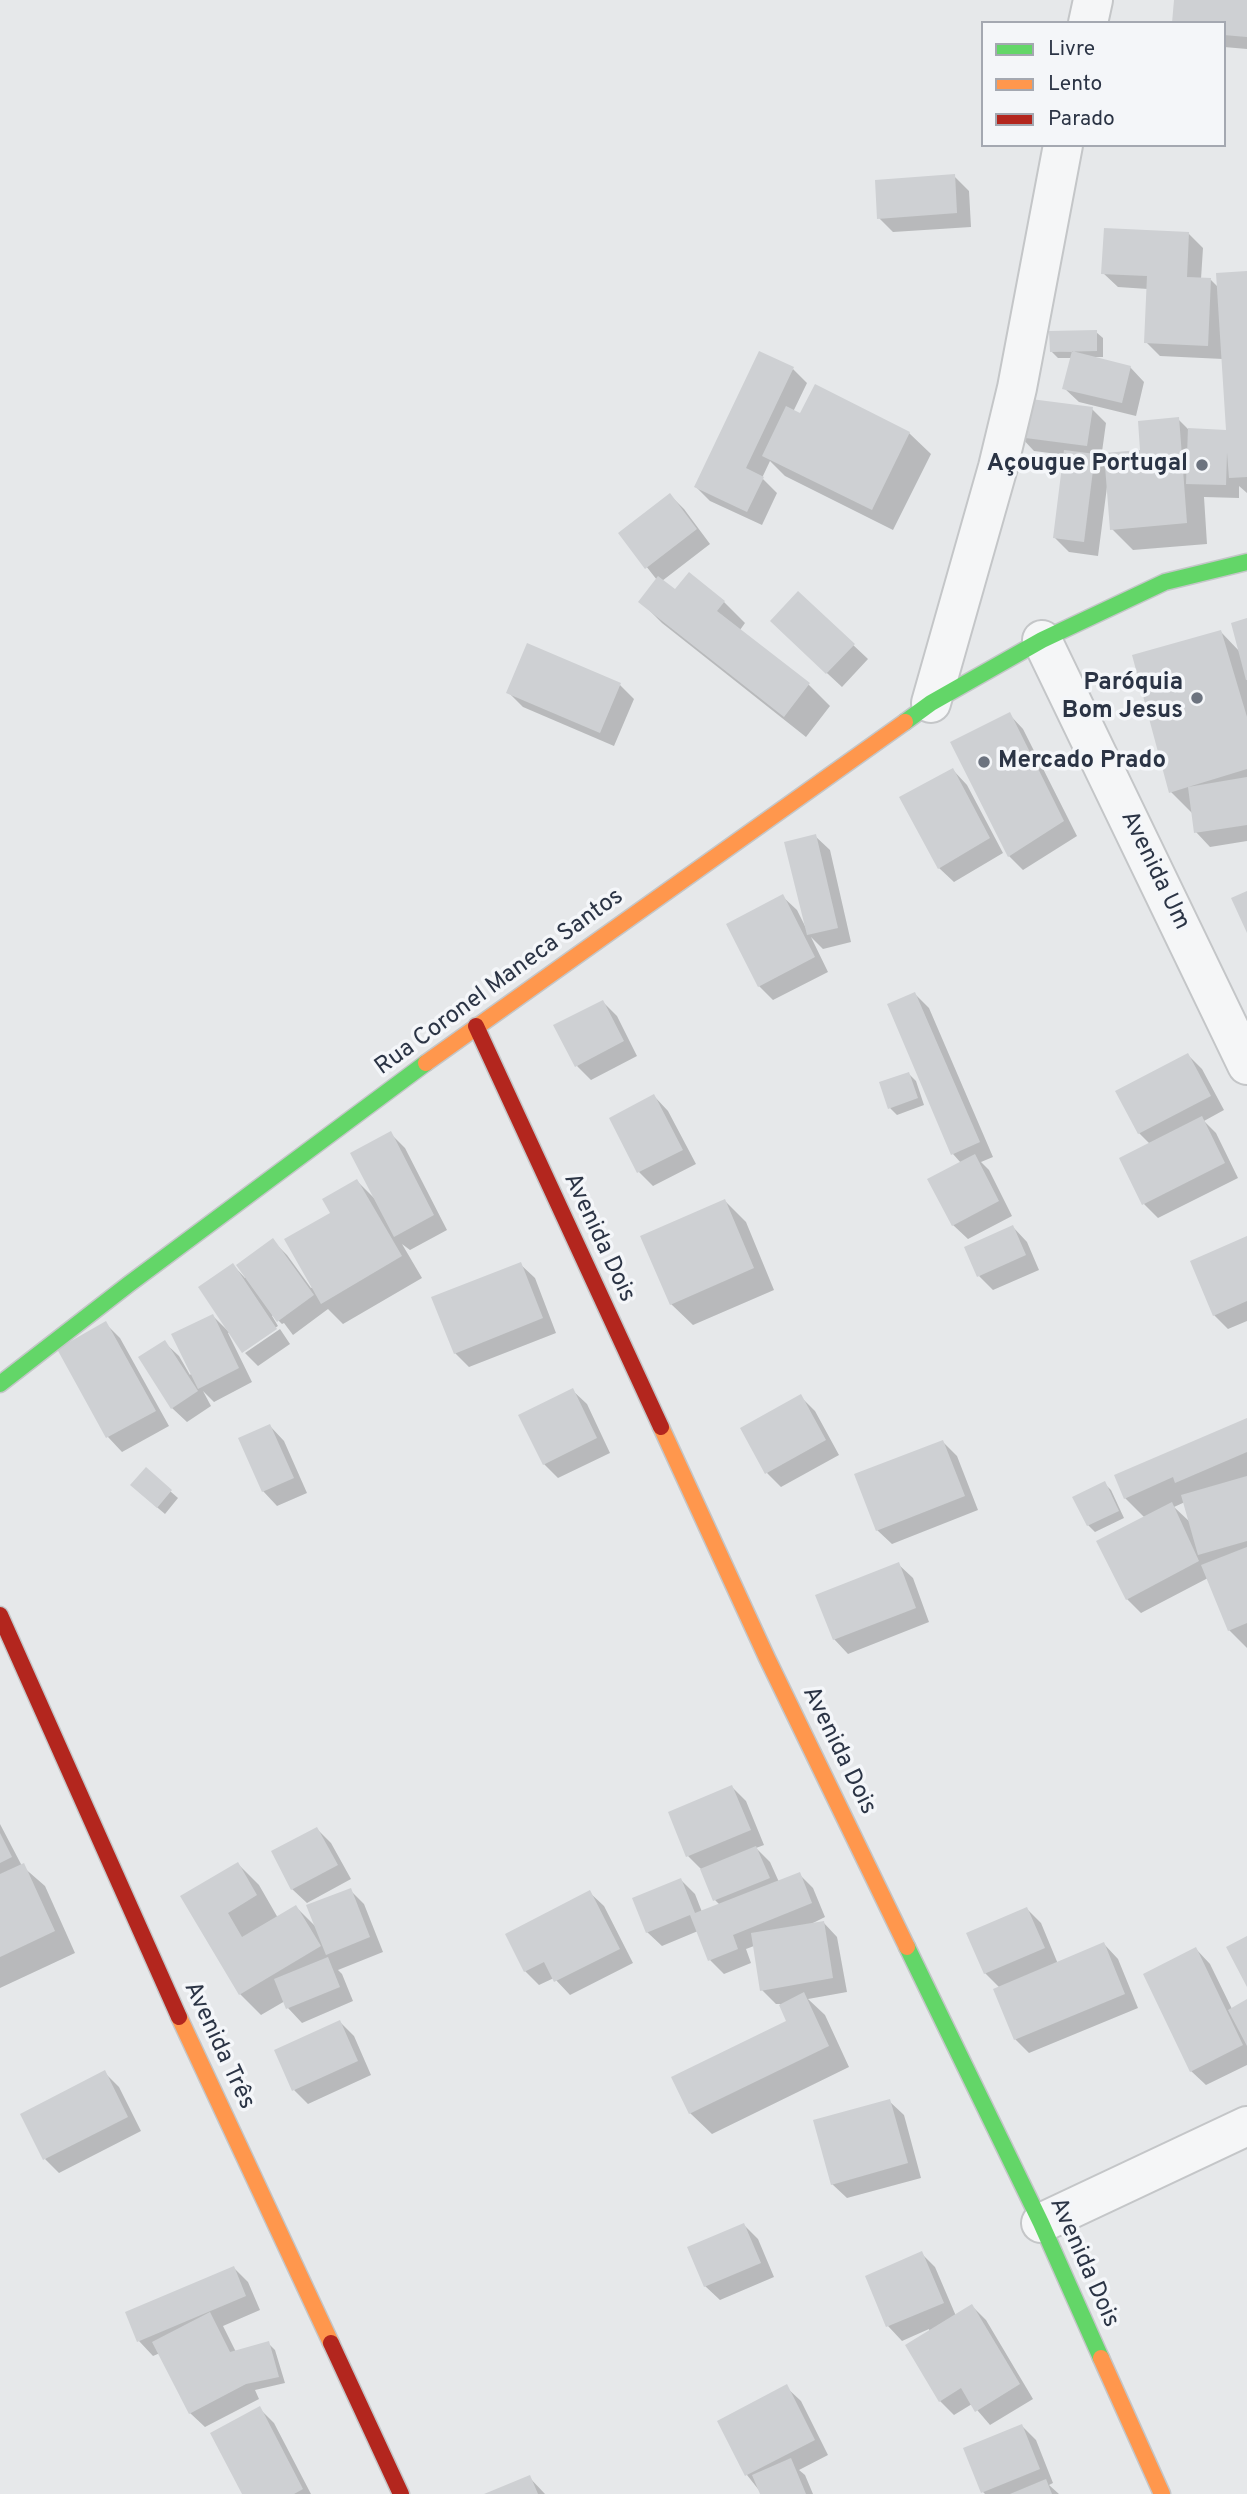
<!DOCTYPE html>
<html>
<head>
<meta charset="utf-8">
<style>
  body { margin:0 }
  #map { position:relative; width:1247px; height:2494px; overflow:hidden; background:#e6e8ea; font-family:Overpass,sans-serif }
  canvas { display:block }
  .legend { position:absolute; left:981px; top:21px; width:245px; height:126px; box-sizing:border-box; background:#f4f6f9; border:2px solid #a4a8b1; margin:0; padding:9px 12px; list-style:none; font-size:21px; color:#2b3445 }
  .legend li { display:flex; align-items:center; gap:14px; height:35px }
  .legend b { width:35px; border:2px solid #a4a8b1 }
</style>
</head>
<body>
<div id="map">
<canvas width="1247" height="2494"></canvas>
<ul class="legend">
<li><b style="height:9px;background:#63d668"></b>Livre</li>
<li><b style="height:9px;background:#ff974d"></b>Lento</li>
<li><b style="height:9px;background:#b3261e"></b>Parado</li>
</ul>
</div>
<script>
const ctx = document.querySelector('canvas').getContext('2d');
ctx.lineJoin = 'round';
function fillPath(path, color) {
  ctx.fillStyle = color;
  ctx.fill(path, 'evenodd');
}
function poly(rows) {
  const path = new Path2D();
  for (const r of rows) {
    path.moveTo(r[0], r[1]);
    for (let i = 2; i < r.length; i += 2) path.lineTo(r[i], r[i + 1]);
  }
  return path;
}
function trace(path, color, width, dash) {
  ctx.strokeStyle = color;
  ctx.lineWidth = width;
  ctx.lineCap = dash ? 'butt' : 'round';
  ctx.setLineDash(dash || []);
  ctx.stroke(path);
}
function write(font, color, halo, rows, align = 'center') {
  ctx.font = font + ' Overpass,sans-serif';
  ctx.lineWidth = 7;
  ctx.setLineDash([]);
  ctx.textBaseline = 'middle';
  ctx.strokeStyle = halo;
  ctx.fillStyle = color;
  for (const [text, x, y, turn = 0] of rows) {
    ctx.save();
    ctx.translate(x, y);
    ctx.rotate((+turn || 0) * Math.PI / 180);
    ctx.textAlign = isNaN(turn) ? turn : align;
    if (halo) ctx.strokeText(text, 0, 0);
    ctx.fillText(text, 0, 0);
    ctx.restore();
  }
}
const shadow = poly([
  [1176,0,1247,0,1247,49,1224,47,1224,23],
  [954,176,969,191,971,227,893,232,879,218],
  [1188,233,1203,248,1201,279,1211,280,1218,287,1247,273,1247,493,1239,486,1239,498,1204,497,1207,544,1133,550,1112,529,1107,487,1098,556,1069,552,1055,538,1065,455,1034,451,1020,436,1092,409,1106,423,1101,459,1098,459,1107,468,1142,451,1178,419,1189,430,1228,435,1223,359,1160,356,1146,342,1148,289,1118,287,1103,273],
  [1096,332,1103,338,1103,357,1092,357,1130,367,1144,382,1136,416,1079,402,1064,388,1072,358,1058,358,1051,351],
  [793,369,807,383,793,412,801,415,816,386,909,433,931,454,893,530,785,476,770,461,762,478,777,493,762,525,710,501,696,487],
  [670,495,684,509,710,544,662,581,676,592,724,602,745,623,740,630,809,685,830,706,806,737,662,623,641,602,657,580,620,533],
  [798,593,868,659,842,687,786,635],
  [1247,620,1247,841,1210,847,1196,832,1192,813,1171,792,1221,632,1240,652],
  [620,685,634,699,614,746,523,707,508,692],
  [1009,714,1023,729,1077,836,1023,870,1009,856],
  [953,770,967,785,1003,853,954,882,939,868,902,797],
  [815,836,830,850,851,942,823,949,811,937,828,972,773,1000,759,986,782,896,797,910,806,928],
  [915,994,929,1008,993,1157,981,1162,989,1170,1012,1216,968,1239,953,1225,961,1163,953,1154],
  [603,1002,617,1016,637,1056,591,1080,577,1066],
  [1188,1055,1202,1069,1224,1110,1204,1121,1216,1133,1238,1178,1158,1218,1144,1204,1150,1144,1139,1133],
  [909,1074,916,1081,924,1105,897,1115,890,1108],
  [654,1096,668,1111,696,1164,653,1186,639,1172],
  [391,1134,405,1148,447,1230,410,1250,402,1244,422,1278,343,1324,328,1309,293,1335,284,1323,282,1324,273,1315,272,1316,278,1326,244,1349,244,1352,230,1332,228,1333,252,1382,214,1402,203,1391,211,1406,187,1422,172,1408,164,1342,179,1356,190,1375,192,1373,213,1316,228,1331,233,1265,245,1278,273,1241,287,1255,311,1288,313,1287,332,1214,357,1181,376,1200],
  [725,1201,746,1222,774,1290,693,1325,671,1304],
  [1013,1227,1027,1242,1039,1270,993,1290,979,1276],
  [1247,1238,1247,1321,1228,1329,1214,1315],
  [520,1264,535,1278,556,1333,469,1367,455,1353],
  [106,1324,120,1338,169,1426,122,1452,108,1437,60,1349],
  [280,1329,290,1344,258,1366,245,1353],
  [572,1390,587,1404,610,1453,558,1478,544,1464],
  [801,1397,815,1411,839,1455,781,1487,767,1473],
  [1247,1419,1247,1648,1229,1630,1208,1578,1141,1613,1127,1599,1145,1518,1125,1498],
  [1185,1502,1191,1523,1174,1507],
  [270,1426,284,1441,307,1493,277,1506,263,1491],
  [943,1442,957,1456,978,1510,892,1544,877,1530],
  [146,1470,178,1498,165,1514,139,1492],
  [1104,1483,1111,1490,1124,1518,1095,1532,1088,1525],
  [898,1564,913,1578,929,1622,848,1654,834,1639],
  [732,1787,746,1801,764,1845,756,1848,770,1862,779,1882,799,1874,813,1888,825,1917,811,1924,823,1922,837,1937,847,1992,808,1999,825,2015,849,2067,712,2134,690,2113,789,2022,780,2004,776,2004,762,1990,754,1946,746,1949,751,1963,724,1974,710,1960,698,1931,662,1946,647,1932,681,1880,695,1894,702,1912,720,1905,715,1900,703,1871,688,1856,670,1813],
  [0,1824,22,1866,45,1886,75,1953,0,1988],
  [317,1829,331,1843,351,1879,307,1903,292,1889],
  [238,1864,259,1885,278,1918,296,1907,318,1929,350,1890,364,1904,383,1952,338,1970,342,1974,353,2001,302,2023,288,2008,285,2001,261,2015,240,1994,183,1897],
  [589,1892,604,1906,633,1963,570,1995,554,1978,539,1985,525,1971],
  [1027,1909,1041,1923,1058,1964,1104,1944,1118,1959,1138,2008,1029,2053,1015,2039,1000,1988,985,1973],
  [1196,1949,1210,1964,1232,2009,1247,2001,1247,2065,1206,2085,1191,2071],
  [340,2022,354,2036,371,2075,308,2104,294,2090],
  [104,2072,119,2087,141,2131,59,2173,45,2159],
  [889,2101,904,2115,921,2178,847,2198,832,2184],
  [744,2225,758,2239,774,2277,720,2300,705,2286],
  [921,2253,935,2267,956,2316,972,2306,986,2320,1033,2399,990,2425,972,2404,954,2415,940,2401,929,2329,902,2341,888,2326,867,2277],
  [234,2268,248,2282,260,2310,223,2326,236,2352,268,2343,275,2350,285,2383,255,2390,259,2399,205,2427,190,2413,160,2353,153,2356,139,2341,127,2313],
  [786,2387,801,2401,828,2455,799,2470,805,2475,813,2494,762,2494,747,2475,719,2422],
  [260,2409,274,2423,311,2494,244,2494],
  [1022,2426,1036,2440,1053,2483,1049,2485,1059,2494,985,2494,983,2492],
  [529,2477,545,2494,488,2494]
]);
const building = poly([
  [1174,0,1247,0,1247,37,1224,35,1224,23,1172,23],
  [955,174,957,213,877,219,875,180],
  [1104,228,1189,232,1187,277,1211,278,1208,346,1144,343,1147,276,1101,274],
  [1247,271,1247,477,1229,478,1227,452,1226,485,1186,484,1188,428,1226,430,1216,273],
  [1097,330,1097,351,1050,352,1049,331],
  [759,351,794,367,746,468,764,477,747,512,694,487],
  [1072,351,1131,366,1122,403,1062,389],
  [815,384,910,432,872,510,762,456,786,406,800,413],
  [1023,398,1093,407,1087,446,1018,437],
  [1179,417,1187,523,1110,530,1104,453,1140,450,1138,421],
  [1064,450,1095,454,1084,542,1053,538],
  [670,493,697,529,645,569,618,533],
  [689,572,725,601,717,611,810,683,784,717,638,602,658,576,675,589],
  [798,591,855,644,826,674,770,621],
  [1247,618,1247,680,1246,680,1231,623],
  [1221,630,1247,717,1247,769,1188,787,1247,777,1247,825,1194,833,1188,787,1169,793,1132,655],
  [527,643,621,683,600,733,506,693],
  [1010,712,1064,821,1008,857,950,742],
  [953,768,990,838,938,869,899,797],
  [816,834,838,928,807,935,784,842],
  [1247,891,1247,933,1231,898],
  [783,894,815,957,758,987,726,924],
  [915,992,980,1142,951,1155,887,1004],
  [603,1000,624,1041,575,1067,553,1025],
  [1188,1053,1211,1096,1138,1134,1115,1091],
  [909,1072,918,1098,888,1109,879,1082],
  [654,1094,683,1150,637,1173,609,1118],
  [1202,1116,1225,1163,1142,1205,1119,1158],
  [391,1131,434,1215,394,1237,350,1153],
  [975,1154,999,1201,952,1226,927,1179],
  [357,1179,402,1256,321,1304,284,1239,330,1213,322,1199],
  [725,1199,754,1268,670,1305,640,1236],
  [1013,1225,1026,1255,977,1277,964,1247],
  [1247,1236,1247,1301,1213,1316,1190,1261],
  [273,1238,314,1295,277,1322,236,1265],
  [521,1262,543,1318,454,1354,431,1297],
  [233,1263,277,1329,242,1353,198,1287],
  [213,1314,239,1368,198,1389,171,1334],
  [106,1321,156,1411,106,1438,57,1349],
  [165,1340,198,1391,171,1409,138,1357],
  [573,1388,597,1438,543,1465,518,1415],
  [801,1394,826,1440,765,1474,740,1428],
  [1247,1418,1247,1452,1175,1483,1173,1477,1124,1499,1114,1475],
  [270,1424,294,1478,262,1492,238,1438],
  [943,1440,965,1496,876,1531,854,1474],
  [146,1467,172,1490,157,1508,130,1485],
  [1247,1476,1247,1541,1198,1555,1181,1495],
  [1105,1481,1119,1511,1087,1526,1072,1497],
  [1172,1502,1199,1561,1126,1600,1096,1541],
  [1247,1547,1247,1623,1228,1631,1201,1565],
  [899,1562,916,1608,833,1640,815,1595],
  [732,1785,751,1830,686,1857,668,1812],
  [317,1827,338,1865,291,1890,271,1851],
  [0,1833,12,1857,0,1863],
  [756,1846,770,1878,713,1901,700,1869],
  [238,1862,257,1895,228,1913,242,1937,296,1905,321,1946,239,1995,180,1896],
  [24,1863,55,1931,0,1957,0,1874],
  [800,1872,812,1903,733,1935,738,1949,708,1961,690,1915,646,1933,632,1898,681,1878,695,1913],
  [351,1888,370,1937,326,1955,306,1905],
  [590,1890,620,1949,554,1982,544,1962,524,1972,505,1934],
  [1027,1907,1045,1948,984,1974,966,1933],
  [824,1921,833,1978,760,1991,751,1933],
  [1247,1936,1247,1987,1226,1947],
  [1104,1942,1125,1994,1014,2040,993,1989],
  [1196,1947,1243,2045,1190,2072,1143,1974],
  [328,1957,340,1987,286,2009,274,1979],
  [804,1992,829,2046,689,2114,671,2077,786,2021,779,2005],
  [1247,1999,1247,2046,1228,2010],
  [340,2020,358,2061,292,2091,274,2050],
  [105,2070,128,2117,43,2160,20,2114],
  [890,2099,908,2163,831,2185,813,2120],
  [744,2223,761,2263,704,2287,687,2247],
  [922,2251,944,2303,886,2327,865,2276],
  [234,2266,246,2296,137,2342,125,2312],
  [972,2304,1020,2384,975,2412,961,2388,939,2402,905,2345],
  [210,2312,230,2352,269,2341,279,2377,246,2384,189,2414,152,2342],
  [787,2384,815,2440,745,2476,717,2421],
  [260,2406,303,2489,294,2494,242,2494,210,2433],
  [1022,2424,1040,2469,981,2493,963,2448],
  [791,2458,806,2494,760,2494,752,2475],
  [530,2475,538,2494,484,2494],
  [1046,2479,1052,2494,1010,2494]
]);
const street = poly([
  [1088,23,1093,0],
  [1042,640,1247,1065],
  [931,703,998,467,1017,388,1063,145],
  [1041,2223,1247,2126]
]);
const fast = poly([
  [905,722,931,703,1042,640,1165,582,1247,562],
  [0,1384,129,1284,426,1063],
  [907,1947,1041,2223,1101,2358]
]);
const slow = poly([
  [426,1063,905,722],
  [661,1427,767,1658,907,1947],
  [179,2017,331,2343],
  [1101,2358,1162,2494]
]);
const jam = poly([
  [476,1026,661,1427],
  [0,1615,179,2017],
  [331,2343,401,2494]
]);
const markers = [
  [1202,465,7,"#6c737f"],
  [1197,698,7,"#6c737f"],
  [984,762,7,"#6c737f"]
];
const poiNames = [
  ["Açougue Portugal",1188,465],
  ["Paróquia",1183,684],
  ["Bom Jesus",1183,712],
  ["Mercado Prado",998,762,"left"]
];
const streetNames = [
  ["Avenida Um",1154,871,64],
  ["Rua Coronel Maneca Santos",500,983,-36],
  ["Avenida Dois",598,1238,65],
  ["Avenida Dois",838,1751,64],
  ["Avenida Três",218,2046,65],
  ["Avenida Dois",1083,2263,66]
];
fillPath(shadow, '#0003');
fillPath(building, '#ced0d3');
trace(street, '#c4c6c8', 42);
trace(fast, '#c4c6c8', 19);
trace(slow, '#c4c6c8', 19);
trace(jam, '#c4c6c8', 19);
trace(street, '#f5f6f7', 38);
trace(fast, '#63d668', 16);
trace(slow, '#ff974d', 16);
trace(jam, '#b3261e', 16);
for (const [x, y, r, color] of markers) {
  const dot = new Path2D();
  dot.arc(x, y, r, 0, 2 * Math.PI);
  ctx.fillStyle = color;
  ctx.fill(dot);
  trace(dot, '#f4f6f9', 2.5);
}
write('bold 24px', '#2b3445', '#f4f6f9', poiNames, 'right');
write('24px', '#2b3445', '#f4f6f9', streetNames);
</script>
</body>
</html>
